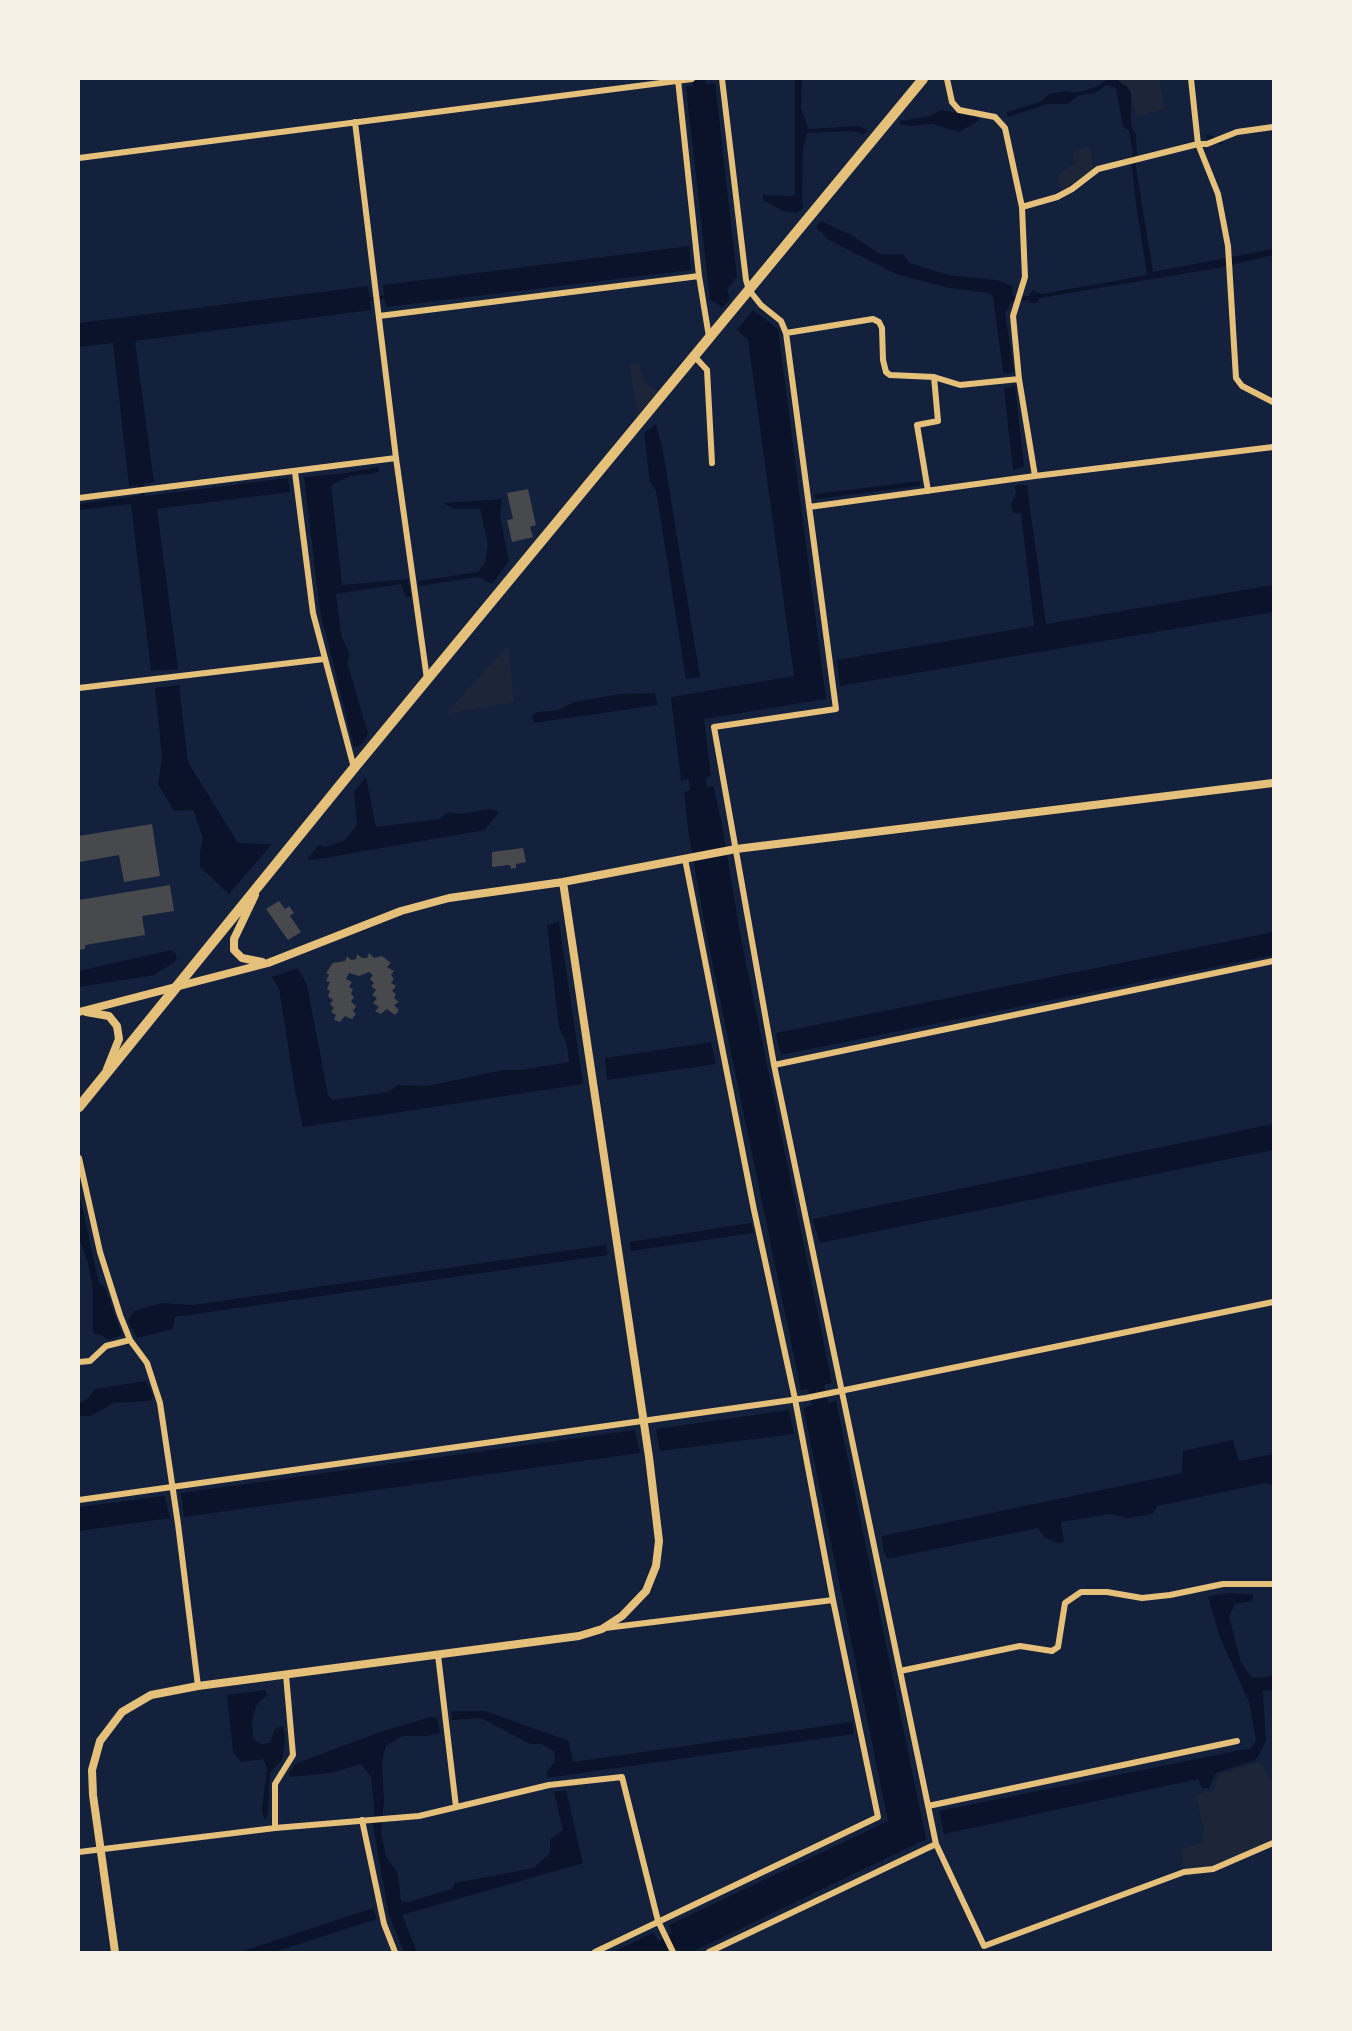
<!DOCTYPE html>
<html>
<head>
<meta charset="utf-8">
<style>
  body { margin:0 }
  #map { position:relative; width:1352px; height:2031px; overflow:hidden; background:#14213d; font-family:Overpass,sans-serif }
  canvas { display:block }
  .frame { position:absolute; inset:0; border:80px solid #f6f1e7; pointer-events:none }
</style>
</head>
<body>
<div id="map">
<canvas width="1352" height="2031"></canvas>
<div class="frame"></div>
</div>
<script>
const ctx = document.querySelector('canvas').getContext('2d');
ctx.lineJoin = 'round';
function fillPath(path, color) {
  ctx.fillStyle = color;
  ctx.fill(path, 'evenodd');
}
function poly(rows) {
  const path = new Path2D();
  for (const r of rows) {
    path.moveTo(r[0], r[1]);
    for (let i = 2; i < r.length; i += 2) path.lineTo(r[i], r[i + 1]);
  }
  return path;
}
function trace(path, color, width, dash) {
  ctx.strokeStyle = color;
  ctx.lineWidth = width;
  ctx.lineCap = dash ? 'butt' : 'round';
  ctx.setLineDash(dash || []);
  ctx.stroke(path);
}
const green = poly([
  [1118,79,1159,79,1165,109,1136,116,1131,93],
  [1090,146,1093,169,1061,191,1058,174,1075,164,1073,151],
  [639,363,644,383,659,391,638,414,629,365],
  [508,645,514,702,446,714],
  [1260,1762,1273,1785,1273,1839,1211,1866,1183,1867,1181,1849,1202,1843,1204,1832,1196,1795,1214,1790,1220,1774]
]);
const water = poly([
  [692,79,705,79,706,84,715,83,737,277,727,289,730,299,722,308,710,299,686,87,693,86],
  [795,79,802,79,801,109,809,129,859,126,868,130,864,134,850,131,807,133,803,149,802,203,804,207,797,213,783,211,763,200,763,195,793,196,795,193],
  [1108,79,1118,79,1120,83,1127,86,1131,93,1131,125,1136,135,1137,154,1135,162,1153,272,1273,249,1273,255,1218,268,1040,298,1036,303,1030,303,1029,300,1011,302,1005,313,1014,372,1008,373,1003,372,993,297,989,293,949,288,896,274,829,240,816,227,821,221,851,235,882,255,903,254,909,263,948,275,996,280,1013,286,1012,295,1016,297,1029,296,1032,290,1042,294,1147,275,1136,204,1131,157,1133,152,1129,131,1123,126,1116,88,1106,85,1095,93,1077,96,1068,104,1048,104,1008,117,1007,112,1040,102,1050,94,1065,91,1076,93,1096,87],
  [940,110,976,116,980,120,959,132,933,124,909,126,899,124,900,121,930,116],
  [689,246,691,270,386,307,383,285],
  [368,286,371,310,135,341,154,482,143,484,145,496,288,478,290,492,157,509,178,669,151,671,131,504,79,510,79,504,141,495,138,485,129,486,113,343,79,347,79,323],
  [753,310,778,329,826,699,704,719,711,776,706,778,707,787,713,786,722,824,739,928,832,1383,824,1385,828,1403,836,1401,926,1839,692,1952,682,1952,679,1949,673,1952,613,1952,653,1933,659,1941,672,1933,669,1925,888,1821,806,1421,803,1408,812,1405,808,1389,801,1390,706,932,688,829,684,792,690,790,689,779,681,780,671,697,794,676,748,340,737,330],
  [1015,386,1024,467,1013,470,1004,389],
  [656,424,663,451,700,677,686,679,656,490,650,483,644,433],
  [378,467,379,471,372,474,350,476,331,485,342,585,408,579,411,597,406,597,401,584,336,594,341,635,350,655,347,662,368,734,361,745,354,747,320,611,304,477,347,473],
  [921,481,919,486,817,499,814,497,815,494],
  [1021,484,1027,486,1046,624,1273,585,1273,612,840,686,837,660,1034,626,1021,513,1013,513,1011,504,1016,493,1015,486],
  [502,499,500,516,509,561,492,584,478,577,419,586,418,581,478,572,485,563,488,544,480,509,454,509,443,503],
  [179,685,188,762,238,843,272,844,229,894,200,867,200,851,203,838,193,810,174,811,158,784,162,757,155,688],
  [655,693,658,705,534,723,532,716,537,712,558,710,574,702,620,694],
  [366,777,376,827,440,819,448,812,460,814,490,809,499,812,485,830,313,860,307,859,319,845,326,847,345,840,357,825,354,792],
  [559,922,583,1084,303,1127,295,1090,279,988,272,977,298,968,307,985,328,1095,332,1100,388,1092,398,1085,427,1086,503,1070,520,1070,569,1062,567,1045,559,1027,547,925],
  [1273,932,1273,955,781,1055,778,1044,776,1033],
  [171,950,175,952,177,958,174,962,154,975,79,987,79,971],
  [711,1042,716,1064,607,1080,605,1058],
  [1273,1124,1273,1150,820,1243,816,1231,813,1219],
  [79,1193,99,1283,105,1287,122,1335,108,1340,102,1335,94,1334,93,1329,93,1291,88,1263,79,1238],
  [751,1223,754,1233,631,1251,629,1242],
  [606,1245,608,1255,175,1317,173,1329,137,1338,128,1321,134,1311,162,1303,193,1305],
  [146,1381,153,1395,151,1401,114,1403,90,1416,79,1416,79,1404,89,1397,95,1389],
  [789,1410,794,1434,660,1451,656,1429],
  [635,1430,640,1453,184,1517,181,1493],
  [1233,1440,1239,1461,1273,1454,1273,1485,1266,1483,1157,1506,1153,1514,1128,1518,1110,1514,1061,1522,1064,1542,1058,1543,1044,1537,1038,1528,887,1559,883,1548,882,1536,1182,1473,1183,1451],
  [165,1496,170,1518,79,1531,79,1507],
  [1230,1593,1253,1595,1252,1601,1235,1604,1229,1616,1241,1662,1252,1678,1273,1676,1273,1690,1263,1691,1266,1741,1256,1760,1216,1773,1209,1788,1202,1788,1198,1779,944,1834,939,1811,1251,1748,1256,1741,1249,1702,1219,1635,1208,1596],
  [265,1690,267,1695,257,1704,252,1720,253,1739,261,1744,270,1743,275,1729,283,1726,285,1739,282,1760,270,1773,268,1814,265,1820,262,1810,267,1768,263,1759,241,1762,233,1752,227,1695],
  [451,1711,485,1711,569,1741,573,1762,852,1722,854,1734,547,1778,547,1771,555,1762,554,1751,541,1744,530,1744,481,1718,452,1720],
  [431,1717,437,1718,440,1733,426,1736,402,1736,386,1746,382,1762,384,1800,381,1833,386,1856,398,1874,401,1901,408,1902,452,1889,455,1883,534,1868,550,1853,550,1839,563,1830,554,1792,566,1790,583,1863,402,1915,417,1952,404,1952,389,1915,373,1826,374,1805,371,1777,361,1764,331,1773,290,1777,289,1773,297,1763,377,1733],
  [373,1908,377,1919,274,1952,240,1952]
]);
const stream = poly([
  [1208,136,1221,143],
  [370,299,385,297]
]);
const building = poly([
  [528,489,536,525,530,527,533,537,512,542,507,520,513,519,507,493],
  [152,824,160,876,124,882,119,855,79,862,79,836],
  [523,848,526,862,516,864,516,868,511,869,510,865,492,867,492,852],
  [170,885,174,911,142,916,145,935,85,945,85,949,79,950,79,900],
  [279,901,285,909,289,906,294,913,290,916,301,932,288,940,266,909],
  [369,953,374,958,382,956,391,963,387,967,394,971,391,975,394,979,391,983,396,986,392,991,396,994,394,998,399,1002,394,1005,399,1010,395,1015,387,1009,381,1014,375,1011,379,1007,373,1003,377,998,372,995,376,990,371,986,374,983,370,979,373,975,369,972,359,976,349,973,346,979,352,982,349,987,353,989,351,994,354,997,351,1002,356,1006,353,1011,356,1014,352,1019,345,1016,340,1022,334,1020,336,1015,331,1012,334,1008,330,1004,333,1000,328,996,330,991,327,989,330,982,326,981,329,974,326,973,333,963,345,961,347,956,351,960,356,959,357,954,362,958,367,958]
]);
const minor = poly([
  [722,79,746,280,749,290,761,305,781,321,786,333,836,709,714,727,774,1065,936,1844,984,1946,1184,1872,1213,1869,1273,1843],
  [947,79,952,102,959,110,995,117,1005,128,1022,207],
  [1191,79,1198,144,1207,144,1237,132,1273,127],
  [678,80,699,276,709,337],
  [355,122,396,458,427,679],
  [79,158,692,79],
  [379,316,699,276],
  [786,333,873,319,879,322,882,328,883,360,886,372,890,375,934,377,960,385,1019,379],
  [695,357,707,370,712,463],
  [295,472,313,613,354,768],
  [1035,476,1019,379,1013,316,1025,277,1022,207,1057,197,1072,189,1098,169,1198,144,1218,194,1228,246,1236,378,1242,386,1273,402],
  [928,491,917,425,938,421,934,377],
  [79,498,396,458],
  [809,507,1035,476,1273,447],
  [79,688,324,659],
  [774,1065,1273,961],
  [79,1158,100,1252,120,1315,130,1340,147,1363,160,1403,178,1524,198,1686],
  [79,1362,90,1361,106,1346,130,1340],
  [79,1500,806,1398,1273,1302],
  [605,1628,833,1600],
  [438,1655,456,1807],
  [900,1671,1020,1646,1052,1651,1058,1647,1065,1603,1081,1592,1107,1592,1142,1598,1170,1595,1223,1584,1273,1584],
  [928,1806,1237,1741],
  [362,1820,384,1924,395,1952],
  [275,1828,275,1784,293,1755,286,1675],
  [79,1852,275,1828,419,1816,549,1785,622,1777,658,1921,673,1952],
  [595,1952,878,1817,833,1600,795,1399,754,1210,685,859],
  [709,1952,936,1844]
]);
const tertiary = poly([
  [255,895,234,939,234,950,242,958,262,962],
  [79,1012,268,963,401,911,449,898,563,882,736,849,1273,783],
  [86,1012,109,1016,117,1026,119,1039,107,1069],
  [115,1952,93,1795,92,1770,100,1741,122,1712,151,1695,198,1686,579,1636,602,1629,622,1616,646,1591,656,1566,659,1541,649,1457,563,882]
]);
const primary = poly([
  [79,1107,354,768,923,79]
]);
fillPath(green, '#1d2539');
fillPath(water, '#0b132b');
trace(stream, '#0b132b', 3.5);
fillPath(building, '#48494c');
trace(minor, '#e5c07b', 6);
trace(tertiary, '#e5c07b', 8);
trace(primary, '#e5c07b', 10);
</script>
</body>
</html>
